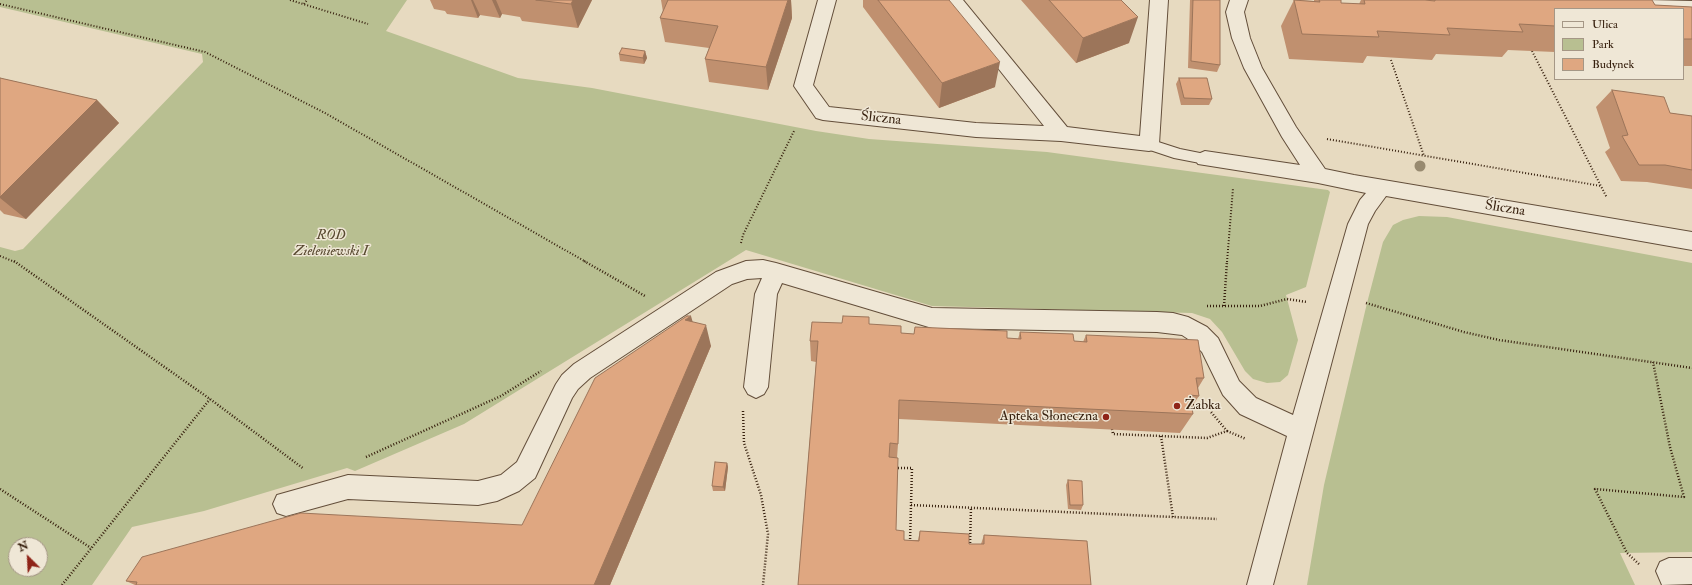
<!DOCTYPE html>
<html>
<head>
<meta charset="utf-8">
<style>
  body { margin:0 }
  #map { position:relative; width:1692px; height:585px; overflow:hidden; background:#e7dac0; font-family:"IM FELL Double Pica",serif }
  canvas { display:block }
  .legend { position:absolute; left:1554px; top:8px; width:130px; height:72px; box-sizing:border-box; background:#efe7d6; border:1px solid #a59786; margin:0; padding:5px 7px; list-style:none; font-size:12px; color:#37200e }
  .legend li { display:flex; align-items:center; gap:8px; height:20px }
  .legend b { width:20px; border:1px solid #a59786 }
  .north { position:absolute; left:8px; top:537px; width:40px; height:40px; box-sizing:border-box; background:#efe7d6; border:1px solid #a59786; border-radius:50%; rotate:336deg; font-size:11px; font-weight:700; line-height:16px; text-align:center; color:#37200e }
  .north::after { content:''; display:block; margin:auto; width:14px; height:18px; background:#8f2418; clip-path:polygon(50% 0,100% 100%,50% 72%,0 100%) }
</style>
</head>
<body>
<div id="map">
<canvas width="1692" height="585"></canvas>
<ul class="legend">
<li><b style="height:5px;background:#efe7d6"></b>Ulica</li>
<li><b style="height:11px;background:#b8bf91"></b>Park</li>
<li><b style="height:11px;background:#dfa781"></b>Budynek</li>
</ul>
<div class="north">N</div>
</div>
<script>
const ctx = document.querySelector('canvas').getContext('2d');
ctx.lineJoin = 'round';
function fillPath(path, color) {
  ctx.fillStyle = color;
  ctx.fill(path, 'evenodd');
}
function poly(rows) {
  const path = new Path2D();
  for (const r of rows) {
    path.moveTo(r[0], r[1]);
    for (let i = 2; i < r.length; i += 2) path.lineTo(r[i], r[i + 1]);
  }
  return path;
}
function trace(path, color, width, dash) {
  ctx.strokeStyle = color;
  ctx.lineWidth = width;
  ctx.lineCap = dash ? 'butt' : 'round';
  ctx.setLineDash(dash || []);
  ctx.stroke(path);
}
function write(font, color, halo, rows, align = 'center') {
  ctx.font = font + ' "IM FELL Double Pica",serif';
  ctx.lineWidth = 3;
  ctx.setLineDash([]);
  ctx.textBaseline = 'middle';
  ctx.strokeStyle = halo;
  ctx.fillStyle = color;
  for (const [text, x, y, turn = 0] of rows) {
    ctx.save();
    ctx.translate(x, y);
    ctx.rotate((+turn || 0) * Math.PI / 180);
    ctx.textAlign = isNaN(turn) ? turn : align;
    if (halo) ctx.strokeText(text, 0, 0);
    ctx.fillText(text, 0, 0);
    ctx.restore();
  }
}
const green = poly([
  [0,0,407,0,386,31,518,78,592,88,816,131,869,139,1047,152,1328,190,1330,192,1306,287,1286,295,1298,340,1288,375,1280,382,1267,383,1253,379,1245,371,1222,332,1210,319,1192,313,932,306,746,250,464,424,355,471,347,468,204,511,132,527,92,585,0,585,0,247,15,251,23,249,203,62,202,54,0,7],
  [16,545,40,545,40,569,16,569],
  [1419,216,1447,217,1692,263,1692,552,1620,553,1635,585,1307,585,1324,485,1367,303,1383,242,1393,225,1403,220]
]);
const pathFar1 = poly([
  [290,0,368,24],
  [0,4,205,52,325,113,586,262],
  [304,4,307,0],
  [1532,51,1607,198],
  [1391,60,1424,156],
  [1327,139,1601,186],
  [741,243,743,235,794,131],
  [0,256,15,262],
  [1227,262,1233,188]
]);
const path = poly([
  [14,261,210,399,304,469],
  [584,261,645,296],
  [1366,303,1464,332,1499,340,1692,368],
  [1207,306,1260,306,1287,299,1307,302],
  [1224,306,1227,261],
  [1190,405,1206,405],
  [743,411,744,443,761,495,768,534,763,585],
  [1112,429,1113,434,1207,438,1227,431,1211,412],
  [1227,431,1246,439],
  [1161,436,1173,517],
  [366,457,501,396,541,371],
  [895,468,912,468,911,505,1217,519],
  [0,489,91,548],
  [910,542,911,505],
  [970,546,971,507],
  [1639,564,1627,553,1595,489,1684,497,1670,447,1653,362],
  [62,585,210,399]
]);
const service = poly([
  [1149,139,1180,149,1210,155,1212,159,1210,163,1205,164,1174,158,1144,148,1142,144,1144,140,1149,139]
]);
const minor = poly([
  [818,0,836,0,813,85,829,107,976,123,1044,126,944,0,963,0,1067,127,1140,136,1150,0,1168,0,1159,144,1156,149,1149,151,1061,141,976,137,823,120,816,118,794,86,818,0],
  [1230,0,1248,0,1244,12,1250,38,1262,68,1296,127,1325,169,1354,175,1692,232,1692,250,1386,196,1375,211,1368,224,1273,585,1247,585,1287,436,1240,414,1223,395,1202,352,1191,341,1182,335,1157,332,932,328,782,283,777,294,768,387,764,394,756,398,748,394,744,387,755,294,762,278,747,279,732,284,590,378,578,389,572,398,535,478,519,491,497,501,478,505,348,499,286,516,277,513,273,504,277,495,348,475,478,481,501,475,517,462,556,384,562,375,574,364,716,272,746,261,763,260,776,263,932,308,1157,312,1173,313,1188,317,1207,327,1218,338,1239,381,1256,398,1293,415,1348,224,1360,200,1366,193,1318,183,1198,164,1195,159,1198,154,1205,151,1300,165,1282,137,1244,68,1232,38,1226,12,1230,0],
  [1646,0,1692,1,1692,13,1683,11,1683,9,1672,9,1649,4,1646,0],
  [1669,558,1692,558,1692,584,1662,585,1656,571,1660,562,1669,558]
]);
const trees = [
  [1420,166]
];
const wall = poly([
  [430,0,592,0,578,28,522,21,520,17,502,14,500,18,480,15,478,18,447,14,445,11,434,9],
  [661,0,791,0,792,18,768,90,709,82,705,59,709,48,665,42,660,18,663,12],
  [863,0,949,0,995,87,939,108,863,7],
  [1021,0,1121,0,1129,43,1076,63],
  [1190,0,1220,0,1220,65,1217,72,1188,68],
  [1294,0,1314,1,1314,0,1341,0,1341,3,1359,4,1361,0,1652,0,1655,5,1692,7,1692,66,1683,66,1683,9,1555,9,1555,52,1508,50,1502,57,1436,54,1432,60,1367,56,1363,63,1289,59,1281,26],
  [645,51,647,58,644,64,620,61,619,54],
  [0,78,97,100,119,123,26,219,4,214,0,210],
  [1179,78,1212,99,1209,105,1181,105,1176,84],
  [1612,90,1670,113,1692,116,1692,189,1647,182,1621,181,1605,152,1610,148,1596,107],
  [693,322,711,346,610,585,135,585,126,581,522,525],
  [869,324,901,333,914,334,915,327,1007,338,1018,339,1020,332,1074,341,1083,342,1086,335,1204,378,1198,388,1199,396,1192,406,1193,414,1180,433,899,419,898,444,897,458,896,530,904,540,918,540,920,531,969,544,981,544,984,535,1087,541,798,585,816,362,811,361,810,341],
  [727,463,728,467,725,491,713,491,712,486],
  [1068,480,1083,505,1081,510,1068,509,1066,485]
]);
const shadedWall = poly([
  [471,0,473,0,480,15,478,18],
  [492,0,496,0,502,14,500,18],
  [573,0,592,0,578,28,571,4],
  [788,0,791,0,792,18,768,90,766,67],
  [1138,17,1129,43,1076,63,1083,38],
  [645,51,647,58,644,64,643,58],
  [1000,62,995,87,939,108,942,83],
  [97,100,119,123,26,219,0,198,0,197],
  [691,316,697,337,685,320],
  [706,325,711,346,610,585,594,585],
  [727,463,728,467,725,491,723,487]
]);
const building = poly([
  [536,0,573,0,571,4,536,0],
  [668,0,788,0,766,67,705,59,718,26,660,18,668,0],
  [878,0,949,0,1000,62,942,83,878,0],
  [1049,0,1121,0,1138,17,1083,38,1049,0],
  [1193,0,1220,0,1220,65,1191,61,1193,0],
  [1294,0,1320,2,1319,0,1341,0,1341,3,1365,4,1364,0,1425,0,1435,1,1435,0,1652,0,1655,5,1692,7,1692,39,1683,39,1683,9,1555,9,1555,26,1519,24,1523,32,1447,28,1450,35,1377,31,1379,37,1302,34,1294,0],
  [622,48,645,51,643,58,619,54,622,48],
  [0,78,97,100,0,197,0,78],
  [1179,78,1207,78,1212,99,1184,98,1179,78],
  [1612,90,1664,97,1670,113,1692,116,1692,170,1665,165,1639,165,1622,136,1628,135,1612,90],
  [687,316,691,316,685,320,706,325,594,585,136,585,137,582,126,581,142,557,301,513,522,525,595,378,687,316],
  [843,316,869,317,869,324,901,326,901,333,914,334,915,327,1007,331,1007,338,1021,339,1020,332,1073,334,1074,341,1087,342,1086,335,1198,340,1204,378,1196,378,1199,396,1190,395,1193,414,899,400,898,444,890,443,889,457,898,458,896,530,904,531,904,540,919,541,920,531,969,534,969,544,984,544,984,535,1087,541,1091,585,798,585,818,341,810,341,812,322,842,323,843,316],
  [715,462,727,463,723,487,712,486,715,462],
  [1068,480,1082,481,1083,505,1070,505,1068,480]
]);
const markers = [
  [1177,406,4,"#8f2418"],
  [1106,417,4,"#8f2418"]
];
const streetNames = [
  ["Śliczna",881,119,6],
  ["Śliczna",1505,209,9]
];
const parkNames = [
  ["ROD",331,236],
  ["Zieleniewski I",331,252]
];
const poiNames = [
  ["Żabka",1185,406],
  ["Apteka Słoneczna",1098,417,"right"]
];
fillPath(green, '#b8bf91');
trace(service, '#634e3a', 2);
trace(minor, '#634e3a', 2);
trace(pathFar1, '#37200e', 2, [1, 2]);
trace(path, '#37200e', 2.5, [1, 2]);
fillPath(service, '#efe7d6');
fillPath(minor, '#efe7d6');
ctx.fillStyle = '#988a70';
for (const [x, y] of trees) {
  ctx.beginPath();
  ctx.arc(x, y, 5.5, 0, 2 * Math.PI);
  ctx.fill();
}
fillPath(wall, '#c0906f');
fillPath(shadedWall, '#9c755a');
fillPath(building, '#dfa781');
trace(building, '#9c755a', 1);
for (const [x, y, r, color] of markers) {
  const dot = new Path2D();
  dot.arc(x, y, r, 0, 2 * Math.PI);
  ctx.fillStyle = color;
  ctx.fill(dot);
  trace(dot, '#efe7d6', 1.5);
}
write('14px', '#37200e', '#efe7d6', streetNames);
write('italic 14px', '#57482f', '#efe7d6', parkNames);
write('14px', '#37200e', '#efe7d6', poiNames, 'left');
</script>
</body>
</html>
